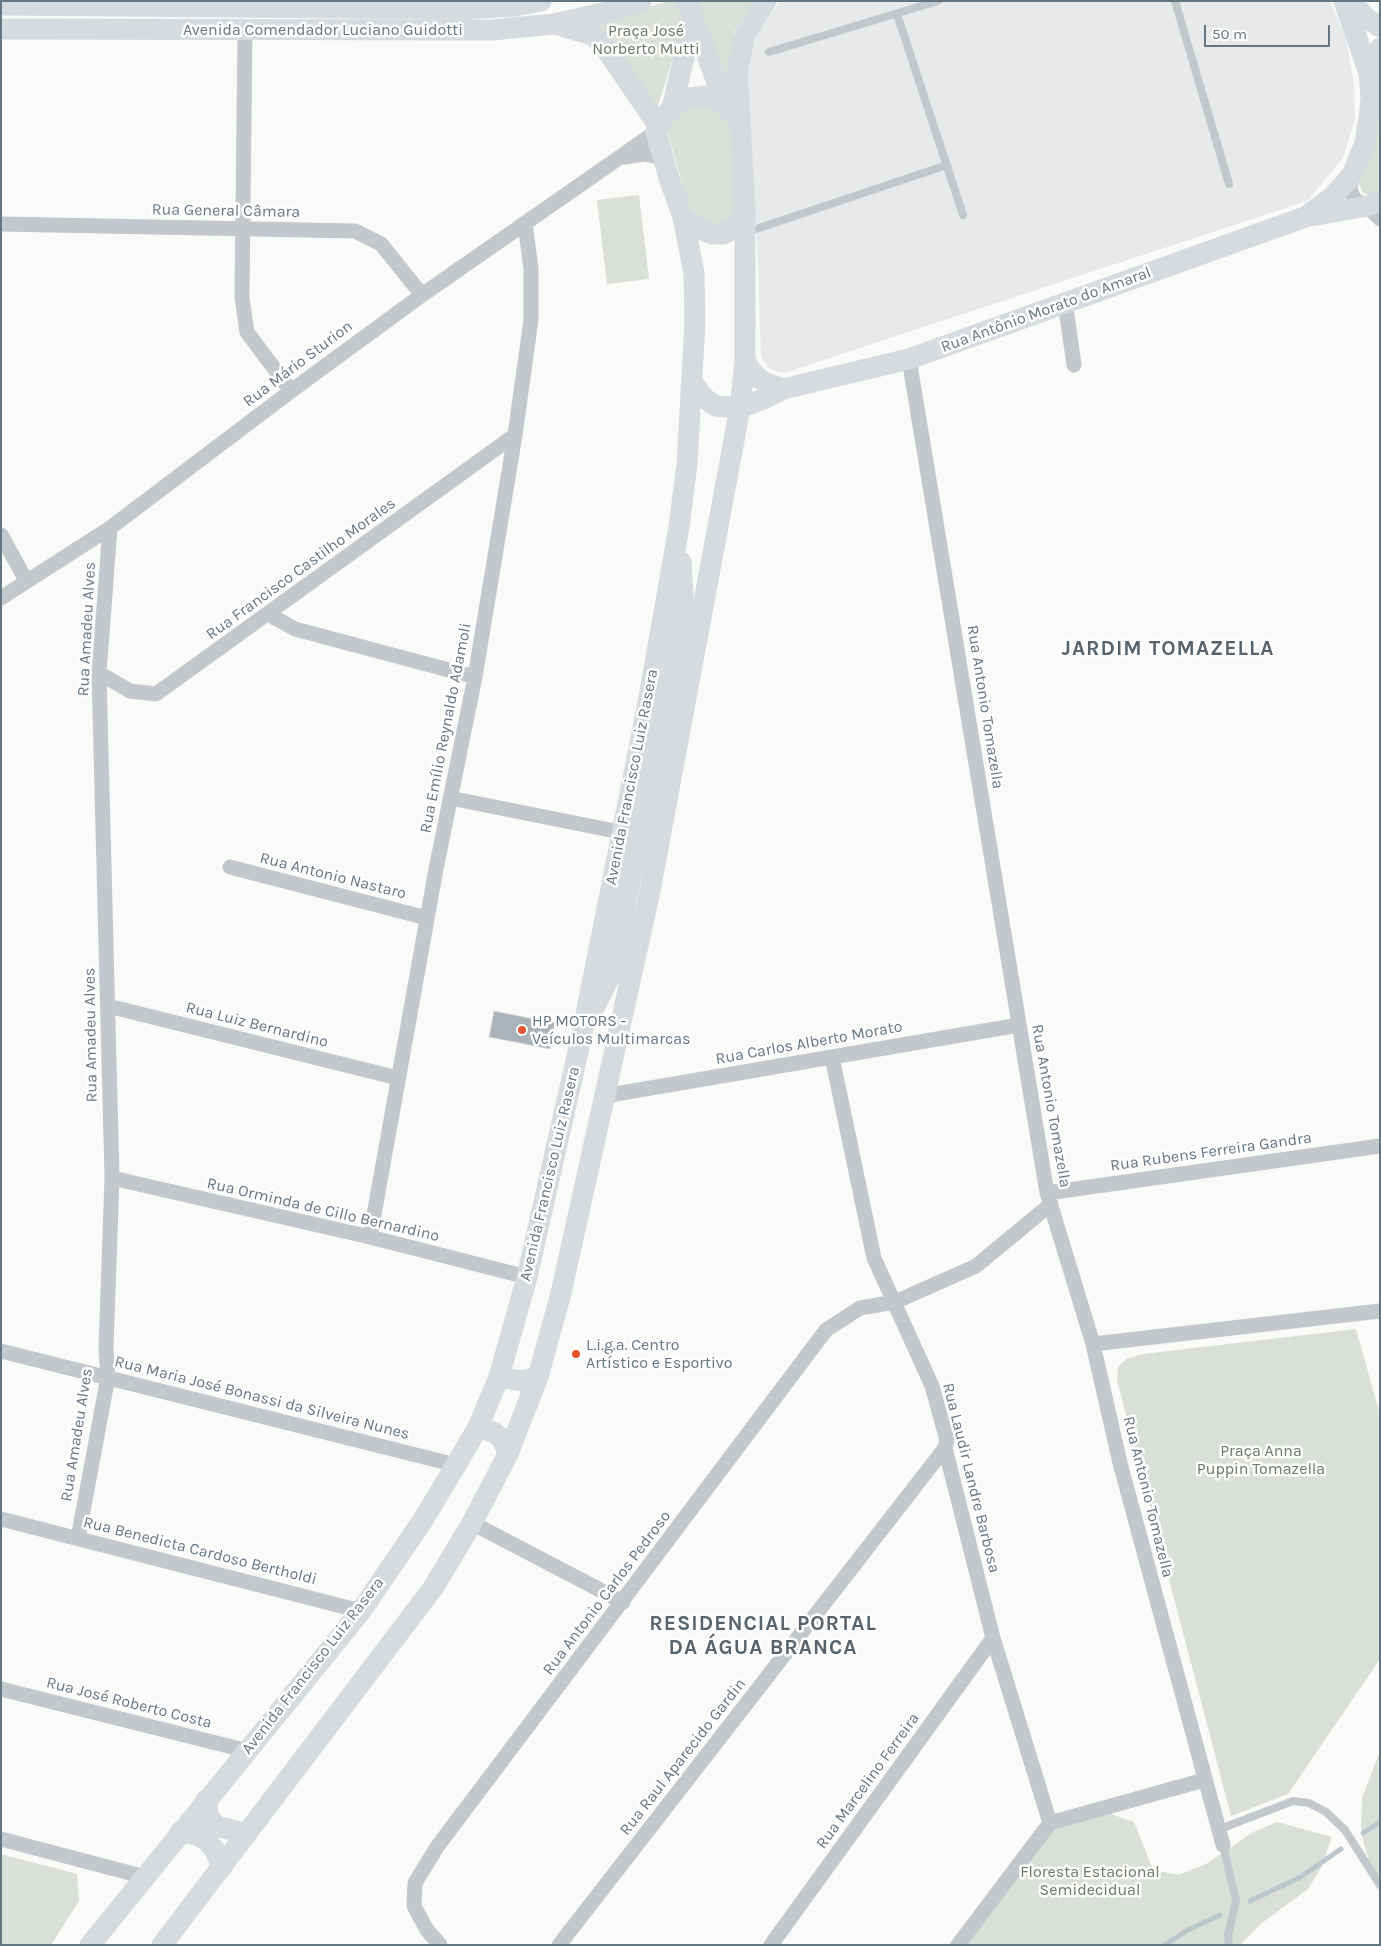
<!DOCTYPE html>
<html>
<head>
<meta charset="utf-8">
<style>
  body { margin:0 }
  #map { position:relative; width:1381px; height:1946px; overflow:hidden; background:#fafaf8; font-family:Karla,sans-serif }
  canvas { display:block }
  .frame { position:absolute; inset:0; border:2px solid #657683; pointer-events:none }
  .scale { position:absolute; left:1204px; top:25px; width:126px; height:22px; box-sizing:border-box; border:2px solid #657683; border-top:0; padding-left:6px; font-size:15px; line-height:18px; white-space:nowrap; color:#657683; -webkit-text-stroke:4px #fff; paint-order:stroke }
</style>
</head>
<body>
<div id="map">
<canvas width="1381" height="1946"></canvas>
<div class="frame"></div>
<div class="scale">50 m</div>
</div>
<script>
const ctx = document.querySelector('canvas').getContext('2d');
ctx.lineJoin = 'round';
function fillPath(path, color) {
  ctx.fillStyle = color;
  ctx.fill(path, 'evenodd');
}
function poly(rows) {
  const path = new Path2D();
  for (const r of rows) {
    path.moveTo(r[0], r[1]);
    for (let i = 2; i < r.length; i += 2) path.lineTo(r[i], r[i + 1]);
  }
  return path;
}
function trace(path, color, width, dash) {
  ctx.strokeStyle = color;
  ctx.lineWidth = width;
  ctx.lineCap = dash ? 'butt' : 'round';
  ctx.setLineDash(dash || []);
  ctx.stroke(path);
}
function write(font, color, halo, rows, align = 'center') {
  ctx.font = font + ' Karla,sans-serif';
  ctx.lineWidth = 5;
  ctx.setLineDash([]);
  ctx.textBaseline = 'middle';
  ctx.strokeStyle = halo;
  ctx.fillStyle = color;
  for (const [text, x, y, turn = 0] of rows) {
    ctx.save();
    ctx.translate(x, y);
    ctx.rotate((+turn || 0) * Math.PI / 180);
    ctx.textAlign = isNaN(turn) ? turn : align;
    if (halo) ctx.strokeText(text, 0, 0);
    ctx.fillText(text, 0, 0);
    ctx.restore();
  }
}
const built = poly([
  [780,1,1330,1,1346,38,1354,84,1355,119,1343,158,1307,201,784,373,769,369,761,356,757,243,746,68,757,35]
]);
const green = poly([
  [669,1,679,1,684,23,657,109,584,24],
  [696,1,754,1,734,32,732,91,720,72],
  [690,104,707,106,730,121,737,205,732,220,717,227,702,220,689,207,666,127],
  [1380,116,1380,192,1372,196,1363,193,1359,185],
  [639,195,649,279,607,284,597,200],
  [1356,1329,1380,1415,1380,1659,1288,1794,1231,1816,1117,1380,1118,1367,1126,1359,1143,1354],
  [1380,1751,1380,1877,1371,1867,1361,1833,1362,1798],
  [1108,1813,1134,1822,1153,1870,1179,1875,1208,1863,1253,1832,1277,1822,1332,1837,1322,1866,1308,1889,1262,1923,1240,1945,965,1945,1002,1880,1059,1825],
  [1,1854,77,1874,79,1901,51,1945,1,1945]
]);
const stream = poly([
  [1363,1833,1380,1822],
  [1250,1901,1299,1878,1341,1849],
  [1165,1945,1186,1931,1220,1915]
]);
const building = poly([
  [494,1011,555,1023,550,1049,489,1037,494,1011]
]);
const lane = poly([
  [1175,1,1229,184],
  [897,14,963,215],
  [769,52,938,1],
  [747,232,947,165],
  [1220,1829,1293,1801,1309,1803,1326,1812,1345,1830,1380,1885],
  [1223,1845,1236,1901,1228,1935,1229,1945]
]);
const street = poly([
  [245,30,242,297,247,332,291,391],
  [625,157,643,154,662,157],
  [1352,175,1350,189,1354,199,1367,206,1380,219],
  [1,224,355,231,381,244,422,295],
  [1065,302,1074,365],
  [909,359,1047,1193,1093,1344,1120,1463,1223,1845],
  [1,535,26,580],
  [1,598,110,528,291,391,422,295,656,132],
  [268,614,295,629,475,677],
  [99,673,130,691,156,694,515,435],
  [450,798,620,832],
  [230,867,427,918],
  [108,1006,398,1078],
  [832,1057,874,1258,932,1386,947,1440,945,1448,993,1638,1050,1823],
  [604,1096,1019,1025],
  [112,1178,370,1237,527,1277],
  [1047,1193,1380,1146],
  [370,1237,436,869,475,677,515,435,531,320,531,269,525,223],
  [1093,1344,1380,1311],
  [1,1351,456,1465],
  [1,1519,361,1611],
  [472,1523,623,1602],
  [78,1538,108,1377,106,1348,112,1178,99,673,110,528],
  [1,1689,248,1751],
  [1,1839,145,1877],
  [440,1945,427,1930,414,1906,415,1883,437,1847,826,1330,860,1308,895,1302,976,1266,1051,1204],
  [559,1945,945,1448],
  [771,1945,993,1638],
  [958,1945,1050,1823,1204,1780]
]);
const secondary = poly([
  [687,1,718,85,731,109],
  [1351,1,1365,17,1380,27],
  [1,5,463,9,515,6,541,1],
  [558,25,592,35,603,45,658,125],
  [1,29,492,30,553,24,612,11,641,1],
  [1369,73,1375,54,1380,48],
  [706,96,722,103,740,120,745,211,735,228,723,234,712,234,698,228,683,217,669,178,656,132,660,121,672,108,688,98,706,96],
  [672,108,693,19],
  [740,120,737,72,745,35,766,1],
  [1309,214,1331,198,1352,175,1365,143,1369,118,1371,97,1369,73,1344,1],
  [745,361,754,375,766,383,783,389],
  [693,383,704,398,716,406,740,408,763,399,783,389,909,359,1305,217,1367,206,1380,201],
  [593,1010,611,974,666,706,683,598,681,562],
  [499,1377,522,1381,538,1377],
  [478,1427,495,1433,503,1440,508,1454],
  [206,1800,209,1817,216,1826,247,1834],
  [180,1832,197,1835,207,1841,215,1850,222,1867],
  [90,1945,361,1611,423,1520,456,1465,478,1427,499,1377,527,1277,582,1034,648,703,679,527,687,464,695,322,694,273,683,217],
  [162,1945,433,1588,472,1523,508,1454,538,1377,561,1293,650,891,740,408,745,361,745,211]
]);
const markers = [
  [522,1030,5,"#e4572e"],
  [576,1354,5,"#e4572e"]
];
const streetNames = [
  ["Avenida Comendador Luciano Guidotti",323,30],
  ["Rua General Câmara",226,211,1],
  ["Rua Antônio Morato do Amaral",1046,310,-20],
  ["Rua Mário Sturion",298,364,-37],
  ["Rua Francisco Castilho Morales",301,569,-36],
  ["Rua Amadeu Alves",87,629,-87],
  ["Rua Antonio Tomazella",985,707,81],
  ["Rua Emílio Reynaldo Adamoli",446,728,-79],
  ["Avenida Francisco Luiz Rasera",632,777,-79],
  ["Rua Antonio Nastaro",333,876,14],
  ["Rua Luiz Bernardino",257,1025,14],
  ["Rua Amadeu Alves",91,1035,-91],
  ["Rua Carlos Alberto Morato",809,1043,-10],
  ["Rua Antonio Tomazella",1051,1106,80],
  ["Rua Rubens Ferreira Gandra",1211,1152,-8],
  ["Avenida Francisco Luiz Rasera",550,1174,-77],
  ["Rua Orminda de Cillo Bernardino",323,1210,13],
  ["Rua Maria José Bonassi da Silveira Nunes",262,1398,14],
  ["Rua Amadeu Alves",77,1435,-81],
  ["Rua Laudir Landre Barbosa",971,1478,76],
  ["Rua Antonio Tomazella",1148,1497,76],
  ["Rua Benedicta Cardoso Bertholdi",200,1551,14],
  ["Rua Antonio Carlos Pedroso",607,1593,-53],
  ["Avenida Francisco Luiz Rasera",313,1666,-52],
  ["Rua José Roberto Costa",129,1703,14],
  ["Rua Raul Aparecido Gardin",683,1757,-52],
  ["Rua Marcelino Ferreira",868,1781,-54]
];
const parkNames = [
  ["Praça José",646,31],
  ["Norberto Mutti",646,49],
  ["Praça Anna",1261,1451],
  ["Puppin Tomazella",1261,1469],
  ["Floresta Estacional",1090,1872],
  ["Semidecidual",1090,1890]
];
const poiNames = [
  ["HP MOTORS -",532,1021],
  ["Veículos Multimarcas",532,1039],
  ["L.i.g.a. Centro",586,1345],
  ["Artístico e Esportivo",586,1363]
];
const districtNames = [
  ["JARDIM TOMAZELLA",1168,649],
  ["RESIDENCIAL PORTAL",763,1624],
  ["DA ÁGUA BRANCA",763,1648]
];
fillPath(built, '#e8e9e9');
fillPath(green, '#dadfd7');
trace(stream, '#bbc7cb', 5);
fillPath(building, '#aab3b9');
trace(building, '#dcdcda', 1);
trace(lane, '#c3c8cc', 8);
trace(street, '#c3c8cc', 15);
trace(secondary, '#d6dbdf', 21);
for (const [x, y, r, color] of markers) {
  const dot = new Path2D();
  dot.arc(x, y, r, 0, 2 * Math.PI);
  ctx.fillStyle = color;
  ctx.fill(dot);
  trace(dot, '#fff', 2);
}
write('16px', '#657683', '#fff', streetNames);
write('16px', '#687a64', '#fff', parkNames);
write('16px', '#657683', '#fff', poiNames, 'left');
ctx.letterSpacing = '1px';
write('bold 21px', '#57646e', '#fff', districtNames);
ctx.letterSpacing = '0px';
</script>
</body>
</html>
